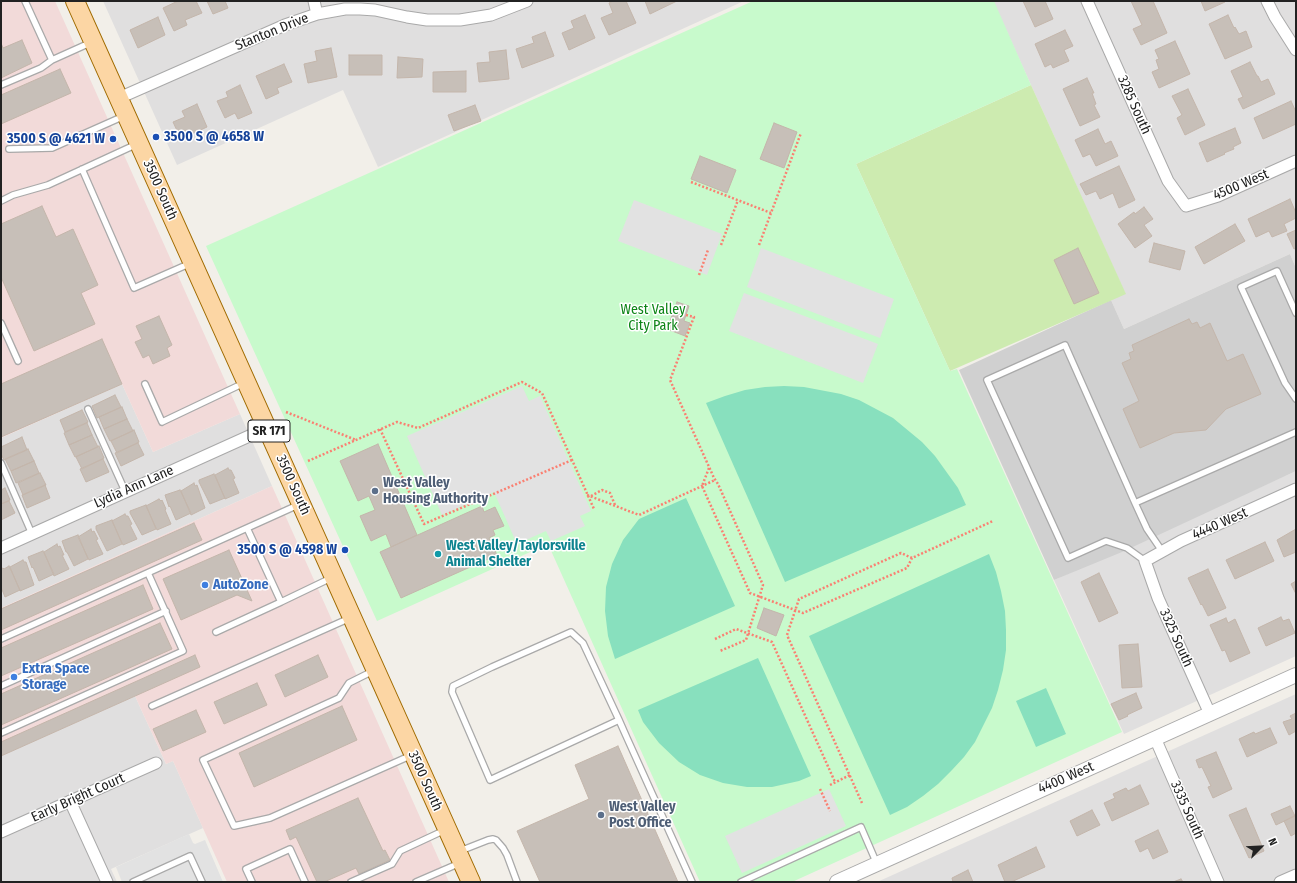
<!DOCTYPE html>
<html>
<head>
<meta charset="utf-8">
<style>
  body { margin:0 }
  #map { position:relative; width:1297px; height:883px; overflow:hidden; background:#f2efe9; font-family:"Fira Sans Condensed",sans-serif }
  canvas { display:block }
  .frame { position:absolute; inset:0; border:2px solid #222; pointer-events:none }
  .north { position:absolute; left:1241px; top:827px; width:40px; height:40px; -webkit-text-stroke:3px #fff; paint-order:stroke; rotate:66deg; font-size:11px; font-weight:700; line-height:16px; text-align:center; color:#222 }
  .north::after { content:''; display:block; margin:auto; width:14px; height:18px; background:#222; clip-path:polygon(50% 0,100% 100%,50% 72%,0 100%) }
</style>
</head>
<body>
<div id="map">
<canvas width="1297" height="883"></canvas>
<div class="frame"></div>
<div class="north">N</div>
</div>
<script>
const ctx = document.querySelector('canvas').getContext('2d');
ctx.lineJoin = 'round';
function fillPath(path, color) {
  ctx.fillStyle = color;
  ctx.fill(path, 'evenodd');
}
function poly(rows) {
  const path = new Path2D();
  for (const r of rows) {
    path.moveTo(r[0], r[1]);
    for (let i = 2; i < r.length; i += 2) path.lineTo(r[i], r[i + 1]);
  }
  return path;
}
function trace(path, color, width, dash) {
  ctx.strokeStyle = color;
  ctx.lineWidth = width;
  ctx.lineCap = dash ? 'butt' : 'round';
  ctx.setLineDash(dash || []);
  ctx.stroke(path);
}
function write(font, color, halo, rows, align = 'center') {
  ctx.font = font + ' "Fira Sans Condensed",sans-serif';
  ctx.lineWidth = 3;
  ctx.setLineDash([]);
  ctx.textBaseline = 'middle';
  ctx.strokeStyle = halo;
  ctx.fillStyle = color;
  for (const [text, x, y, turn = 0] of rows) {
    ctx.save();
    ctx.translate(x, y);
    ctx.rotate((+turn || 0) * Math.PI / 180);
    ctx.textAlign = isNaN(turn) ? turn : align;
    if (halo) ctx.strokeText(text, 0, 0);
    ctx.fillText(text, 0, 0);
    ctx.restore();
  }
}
const residential = poly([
  [103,1,744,1,378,167,343,90,177,165],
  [993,1,1296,1,1296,268,1290,254,1124,329,1111,300,1125,293],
  [122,384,153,452,240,414,272,486,1,608,1,438],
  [1296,471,1296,656,1124,734,1054,580],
  [1296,694,1296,882,877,882],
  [135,696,166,764,173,761,203,828,111,869,117,882,1,882,1,756]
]);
const commercial = poly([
  [1,1,55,1,240,414,153,452,122,384,1,438],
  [272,486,449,882,227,882,173,761,166,764,135,696,1,756,1,608]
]);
const religious = poly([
  [1290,254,1296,268,1296,471,1122,552,1054,580,959,370,1111,300,1124,329]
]);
const grass = poly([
  [1031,85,1126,294,950,371,856,164]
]);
const park = poly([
  [753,1,994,1,1031,85,856,164,950,371,957,369,1122,732,792,882,700,882,548,544,377,621,206,246]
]);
const pitch = poly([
  [784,386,804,387,841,394,859,400,893,418,922,442,935,456,958,488,966,505,785,582,706,403,725,396,745,390,765,387],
  [686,498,735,606,615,659,608,636,605,611,606,587,612,564,623,540,639,519],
  [989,554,996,572,1001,591,1005,611,1006,630,1006,650,1003,670,998,690,992,708,975,742,964,757,952,770,938,784,923,796,907,807,890,815,809,636],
  [758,658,811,776,799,781,772,787,747,787,723,783,700,775,679,762,659,743,643,722,638,710],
  [1046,688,1066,734,1036,747,1016,701]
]);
const parking = poly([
  [634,200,722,234,707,275,618,241],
  [761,248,894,299,880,338,747,287],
  [744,293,878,344,863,383,729,331],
  [522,386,529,401,540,396,591,511,580,516,585,526,551,541,546,531,517,544,494,492,442,515,407,436],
  [829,789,846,826,742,873,725,836],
  [189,834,193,843,195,844,205,840,223,882,122,882,116,867]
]);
const building = poly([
  [178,1,196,1,202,13,185,20,187,25,174,31,163,8,178,1],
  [207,1,225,1,228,8,213,14,207,1],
  [613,1,626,1,636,23,609,35,601,18,613,13,609,3,613,1],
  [645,1,677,1,650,14,645,1],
  [1023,1,1045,1,1053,19,1035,27,1023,1],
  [1131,1,1153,1,1167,33,1141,45,1133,29,1142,25,1131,1],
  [1201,1,1225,1,1225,2,1205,11,1201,1],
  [585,15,595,38,569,50,562,33,574,28,571,21,585,15],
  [1228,15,1234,28,1235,27,1239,34,1246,31,1252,47,1225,59,1209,24,1228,15],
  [158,17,165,35,138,48,130,30,158,17],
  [1065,30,1073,46,1064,50,1069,61,1053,68,1051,64,1045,67,1035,44,1065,30],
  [545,32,554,56,522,68,516,49,534,43,532,37,545,32],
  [22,40,32,63,1,78,1,43,3,48,22,40],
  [1175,41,1190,74,1159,88,1152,72,1159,69,1156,60,1159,59,1155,50,1175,41],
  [331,48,337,77,308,83,304,64,317,61,315,51,331,48],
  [506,50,509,79,479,82,477,63,490,62,489,52,506,50],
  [349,55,382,55,382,75,349,75,349,55],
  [398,57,423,59,422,77,397,78,398,57],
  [1250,62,1257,76,1258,76,1261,82,1268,79,1275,94,1243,109,1238,99,1243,97,1231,71,1250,62],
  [284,64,292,82,277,88,279,93,266,99,256,76,284,64],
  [60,69,71,93,1,124,1,95,60,69],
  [466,71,466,92,433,92,433,72,466,71],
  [1087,78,1094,93,1092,93,1096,104,1094,105,1100,117,1080,126,1063,89,1087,78],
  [240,85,252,113,238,119,235,113,225,118,217,101,228,97,226,92,240,85],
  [1188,89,1205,125,1185,135,1177,118,1182,115,1172,96,1188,89],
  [1291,101,1296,112,1296,124,1263,139,1254,118,1291,101],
  [197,104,207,127,181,139,173,122,185,117,182,111,197,104],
  [475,105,481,121,454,131,448,115,475,105],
  [774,123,797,132,784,168,760,159,774,123],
  [1235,128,1241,143,1233,147,1234,149,1224,153,1225,154,1207,162,1199,143,1235,128],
  [1098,129,1105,144,1111,141,1118,156,1096,166,1090,154,1083,157,1075,140,1098,129],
  [700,156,736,170,727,193,691,179,700,156],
  [1119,166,1135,200,1119,208,1113,193,1100,199,1096,191,1086,195,1080,184,1119,166],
  [1290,199,1296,213,1296,218,1284,224,1287,231,1272,237,1269,231,1256,237,1248,219,1290,199],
  [42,206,56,237,73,229,98,285,81,293,95,324,34,351,1,277,1,224,42,206],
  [1144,207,1153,219,1144,225,1152,236,1135,248,1118,224,1134,212,1135,214,1144,207],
  [1235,224,1245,241,1204,264,1195,247,1235,224],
  [1296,230,1296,248,1294,249,1287,234,1296,230],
  [1154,243,1185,251,1180,270,1149,262,1154,243],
  [1078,248,1099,293,1074,304,1054,260,1078,248],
  [677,302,689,306,684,321,690,323,685,336,667,329,677,302],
  [159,316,172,345,167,348,170,356,153,364,149,355,143,358,135,342,142,339,136,326,159,316],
  [1189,319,1192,324,1197,322,1200,328,1210,323,1227,361,1243,354,1261,394,1226,409,1206,430,1174,433,1140,448,1123,409,1139,401,1122,363,1131,359,1129,353,1134,351,1132,345,1189,319],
  [102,339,122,384,1,437,1,384,102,339],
  [115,395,121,407,97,418,92,406,115,395],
  [122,407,127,419,104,429,99,417,122,407],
  [82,410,88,422,65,432,60,420,82,410],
  [127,419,133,431,110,441,104,429,127,419],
  [87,423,92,435,69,445,64,433,87,423],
  [134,430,139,442,117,453,111,441,134,430],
  [92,435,98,447,75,457,69,445,92,435],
  [22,437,27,450,4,460,1,454,1,447,22,437],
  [138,443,144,455,121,466,115,453,138,443],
  [378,444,417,535,391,547,386,534,371,541,360,516,375,510,369,496,358,501,340,461,378,444],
  [99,446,104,458,82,469,76,457,99,446],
  [28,449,34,461,11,471,5,459,28,449],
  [103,459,109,472,86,482,80,469,103,459],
  [34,461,39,473,16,483,11,471,34,461],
  [228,468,229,470,231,470,235,478,233,479,239,493,225,499,215,475,228,468],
  [40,473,46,485,23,495,18,483,40,473],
  [214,474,225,498,210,504,199,482,199,480,214,474],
  [194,483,195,486,197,485,205,508,191,515,181,491,194,483],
  [45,485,50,498,27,508,22,495,45,485],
  [5,488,10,500,1,504,1,490,5,488],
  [180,490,191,513,176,520,170,506,169,507,165,495,180,490],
  [159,499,161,501,162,500,166,509,165,510,171,524,157,530,146,506,159,499],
  [9,501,15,513,1,520,1,504,9,501],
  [146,505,156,529,142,535,130,513,130,511,146,505],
  [482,506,484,512,495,507,504,526,493,530,495,535,489,538,497,555,401,598,380,552,482,506],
  [125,514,126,516,128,516,132,524,130,525,137,539,123,545,112,521,125,514],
  [112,520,122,544,107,551,96,529,96,526,112,520],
  [194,523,202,540,1,630,1,609,194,523],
  [91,529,92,532,94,531,98,539,96,540,103,554,89,560,78,537,91,529],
  [1296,529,1296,552,1284,557,1277,540,1296,529],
  [78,535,88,559,74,566,67,552,66,552,62,541,78,535],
  [1265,542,1274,561,1235,579,1226,560,1265,542],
  [57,544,58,547,60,546,64,555,62,555,69,569,54,576,44,552,57,544],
  [229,550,252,601,237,595,181,620,163,579,229,550],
  [43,551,54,574,39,581,33,567,32,568,28,557,43,551],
  [23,560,24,562,26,562,34,585,20,591,10,567,23,560],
  [9,566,20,590,5,597,1,587,1,569,3,568,4,569,9,566],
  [1208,569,1226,608,1208,616,1202,604,1201,605,1188,578,1208,569],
  [1099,573,1118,613,1099,622,1081,582,1099,573],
  [1296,581,1296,594,1291,584,1296,581],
  [143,585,153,609,1,676,1,648,143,585],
  [764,608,784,615,776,636,757,628,764,608],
  [1281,617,1283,621,1289,619,1295,633,1266,646,1258,628,1281,617],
  [1226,618,1228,623,1235,619,1250,653,1230,662,1225,650,1222,651,1210,625,1226,618],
  [160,623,172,649,1,725,1,694,160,623],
  [1138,644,1142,687,1122,688,1119,645,1138,644],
  [195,655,200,667,1,756,1,742,195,655],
  [318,655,328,677,285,697,275,675,318,655],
  [257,683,267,705,224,724,214,702,257,683],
  [1136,693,1142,708,1127,715,1128,716,1119,720,1111,704,1136,693],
  [342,706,357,740,254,787,239,753,342,706],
  [196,710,206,732,163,751,153,729,196,710],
  [1296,713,1296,731,1289,735,1283,722,1292,719,1290,716,1296,713],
  [1270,728,1277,743,1247,757,1239,739,1254,732,1255,734,1270,728],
  [618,746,678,882,540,882,517,831,589,799,575,765,618,746],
  [1216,752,1232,789,1213,798,1208,787,1211,786,1202,767,1199,768,1196,760,1216,752],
  [1140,785,1149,804,1112,821,1104,803,1115,798,1113,794,1126,788,1128,791,1140,785],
  [358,798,383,851,385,850,390,860,359,874,356,868,324,882,317,882,296,837,290,840,286,830,358,798],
  [1290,806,1295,816,1276,825,1271,814,1290,806],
  [1246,808,1264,851,1249,858,1229,815,1246,808],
  [1092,810,1100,825,1077,836,1070,821,1092,810],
  [1296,815,1296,833,1291,836,1284,821,1296,815],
  [1158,830,1168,852,1153,859,1148,848,1140,852,1135,841,1158,830],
  [1036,847,1045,867,1011,882,1005,882,998,865,1036,847],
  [968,870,973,882,953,882,952,878,968,870],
  [1181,879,1183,882,1173,882,1181,879]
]);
const path = poly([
  [691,182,771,213],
  [721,245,738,200],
  [759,245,801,133],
  [699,275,708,250],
  [686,315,694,317,670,380,714,478,718,484,763,585,746,640,720,651],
  [286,412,356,440],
  [380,429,424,524,572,460],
  [308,461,397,422,418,428,522,382,542,393,594,509],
  [709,468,702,486,750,593,803,613,907,568,912,558],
  [587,495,639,515,715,480],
  [591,496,602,490,610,493,615,505],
  [715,639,736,629,772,642,835,782],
  [830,785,850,775],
  [820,789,830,811],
  [862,803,787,635,799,599,901,553,912,558,993,521]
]);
const service = poly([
  [25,1,52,60,92,42],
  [1,85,41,68,52,60],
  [9,149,52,148,124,116],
  [82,169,134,288,191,263],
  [1,201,13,195,48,185,137,144],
  [1296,313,1277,271,1241,287,1285,383,1296,399],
  [1,323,18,361],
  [145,384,162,422,244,383],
  [88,409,125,491],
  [1,463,32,534],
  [1135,503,1296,432],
  [1145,561,1127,548,1106,541,1068,558,987,380,1065,345,1135,503,1147,529,1162,551],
  [281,602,331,578],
  [216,632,281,602,247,528],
  [1,639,298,505],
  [373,671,349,683,339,698,203,760,234,826,270,818,412,755],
  [1,686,166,611],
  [152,706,350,618],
  [619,720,490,780,452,692,453,686,492,667,571,632,583,643,619,720,627,738,692,882],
  [1,733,183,651,148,573],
  [460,851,488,840,493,839,496,840,503,848,507,855,517,882],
  [133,882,190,856,202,882],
  [252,882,246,869,290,849,305,882],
  [351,882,392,864,400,851,445,830],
  [416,882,460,863],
  [741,882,861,827,877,864]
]);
const minor = poly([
  [314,1,317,14],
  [1087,1,1168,181,1186,206,1218,196,1296,161],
  [1267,1,1275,17,1296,50],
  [119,98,285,25,317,14,345,9,360,9,375,10,407,17,427,20,460,20,491,15,527,1],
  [1,548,267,428],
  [1210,714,1158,598,1145,561,1181,541,1296,489],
  [1155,738,1218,882],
  [70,801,107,882],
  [1,832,156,763],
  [1280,882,1296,875]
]);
const tertiary = poly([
  [837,882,1296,675]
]);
const primary = poly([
  [75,1,471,882]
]);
const markers = [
  [156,137,4,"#1a4fb4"],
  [113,139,4,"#1a4fb4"],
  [375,491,4,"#5c6f8a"],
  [345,550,4,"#1a4fb4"],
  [438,554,4,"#0f9aa8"],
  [205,585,4,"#3f7fe0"],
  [14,677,4,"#3f7fe0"],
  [601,815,4,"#5c6f8a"]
];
const shields = [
  [269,431,42]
];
const shieldNames = [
  ["SR 171",269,431]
];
const streetNames = [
  ["Stanton Drive",272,32,-22],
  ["3285 South",1134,105,66],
  ["4500 West",1241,185,-23],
  ["3500 South",160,190,66],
  ["3500 South",293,485,66],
  ["Lydia Ann Lane",134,487,-24],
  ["4440 West",1220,524,-24],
  ["3325 South",1176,638,66],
  ["4400 West",1066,778,-24],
  ["3500 South",425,781,66],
  ["Early Bright Court",78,798,-24],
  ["3335 South",1187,810,66]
];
const transitNames = [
  ["3500 S @ 4658 W",164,137,"left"],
  ["3500 S @ 4621 W",105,139],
  ["3500 S @ 4598 W",337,550]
];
const parkNames = [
  ["West Valley",653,310],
  ["City Park",653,326]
];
const serviceNames = [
  ["West Valley",383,483],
  ["Housing Authority",383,499],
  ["West Valley",609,807],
  ["Post Office",609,823]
];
const cultureNames = [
  ["West Valley/Taylorsville",446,546],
  ["Animal Shelter",446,562]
];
const shopNames = [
  ["AutoZone",213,585],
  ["Extra Space",22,669],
  ["Storage",22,685]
];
fillPath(residential, '#e0dfdf');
fillPath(commercial, '#f2dad9');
fillPath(religious, '#d0d0d0');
fillPath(grass, '#cdebb0');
fillPath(park, '#c8facc');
fillPath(pitch, '#88e0be');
fillPath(parking, '#e2e2e2');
fillPath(building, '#c7bfb8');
trace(building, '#c4b6ab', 1);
trace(service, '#a9a9a9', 8);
trace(minor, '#a9a9a9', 13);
trace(tertiary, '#a9a9a9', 16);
trace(primary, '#a06b00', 20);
trace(path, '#fa8072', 2.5, [2, 2]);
trace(service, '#fff', 5.5);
trace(minor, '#fff', 11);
trace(tertiary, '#fff', 14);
trace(primary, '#fcd6a4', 18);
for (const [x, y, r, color] of markers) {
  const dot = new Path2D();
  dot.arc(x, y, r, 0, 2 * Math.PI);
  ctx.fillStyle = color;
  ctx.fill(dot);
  trace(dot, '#fff', 1.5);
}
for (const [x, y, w] of shields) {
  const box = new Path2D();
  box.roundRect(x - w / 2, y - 11, w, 22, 3);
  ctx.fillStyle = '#fff';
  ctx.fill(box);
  trace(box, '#222', 1);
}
write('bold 13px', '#222', null, shieldNames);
write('14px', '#222', '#fff', streetNames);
write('bold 14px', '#164399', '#fff', transitNames, 'right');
write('14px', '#0c8416', '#fff', parkNames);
write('bold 14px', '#4e5e75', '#fff', serviceNames, 'left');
write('bold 14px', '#0d838f', '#fff', cultureNames, 'left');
write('bold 14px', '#366cbe', '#fff', shopNames, 'left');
</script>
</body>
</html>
